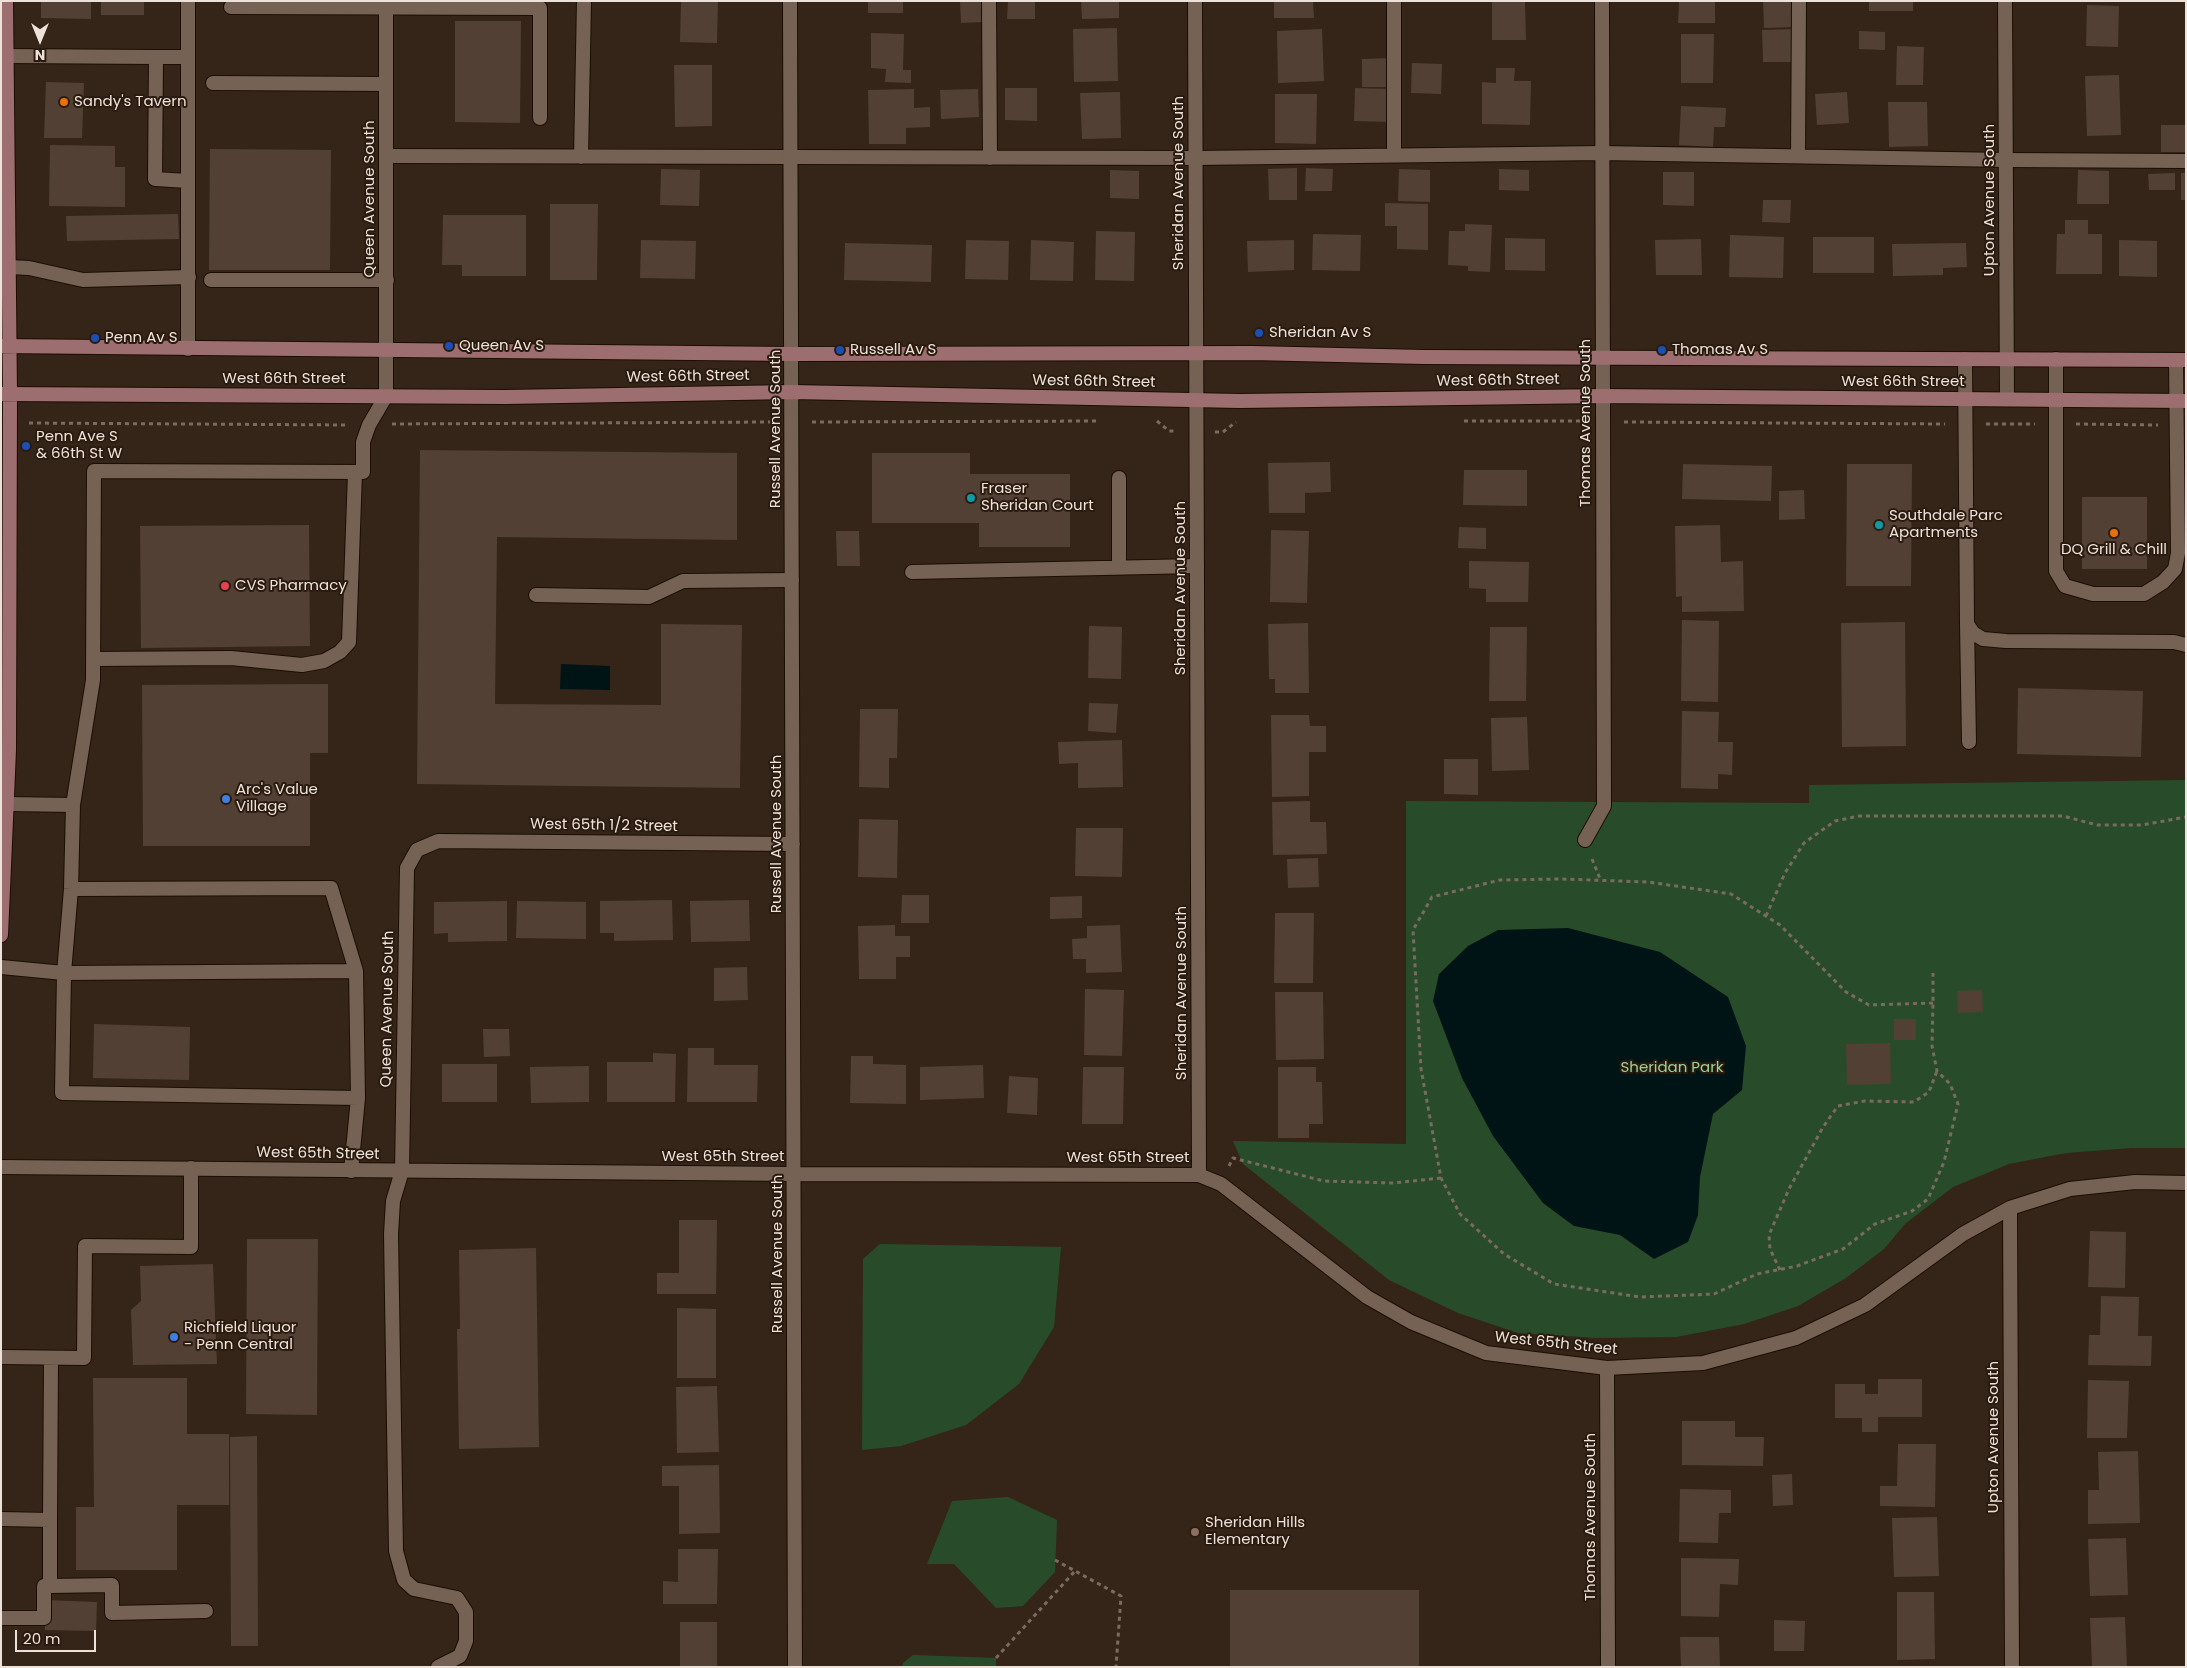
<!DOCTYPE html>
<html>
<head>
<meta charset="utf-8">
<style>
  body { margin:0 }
  #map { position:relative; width:2187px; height:1668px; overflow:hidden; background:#352519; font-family:Poppins,sans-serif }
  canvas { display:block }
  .frame { position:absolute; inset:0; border:2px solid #ede2da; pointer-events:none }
  .north { position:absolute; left:15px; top:15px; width:50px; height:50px; -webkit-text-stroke:4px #2b1b0f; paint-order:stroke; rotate:180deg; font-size:14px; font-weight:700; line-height:20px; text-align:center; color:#ede2da }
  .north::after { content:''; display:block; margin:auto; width:18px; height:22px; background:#ede2da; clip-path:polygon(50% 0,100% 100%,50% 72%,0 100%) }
  .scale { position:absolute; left:15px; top:1630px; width:81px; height:22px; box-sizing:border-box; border:2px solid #ede2da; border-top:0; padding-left:6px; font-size:15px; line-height:18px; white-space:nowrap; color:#ede2da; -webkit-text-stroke:4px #2b1b0f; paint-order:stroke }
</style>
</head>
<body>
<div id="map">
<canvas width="2187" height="1668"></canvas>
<div class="frame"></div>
<div class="north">N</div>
<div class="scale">20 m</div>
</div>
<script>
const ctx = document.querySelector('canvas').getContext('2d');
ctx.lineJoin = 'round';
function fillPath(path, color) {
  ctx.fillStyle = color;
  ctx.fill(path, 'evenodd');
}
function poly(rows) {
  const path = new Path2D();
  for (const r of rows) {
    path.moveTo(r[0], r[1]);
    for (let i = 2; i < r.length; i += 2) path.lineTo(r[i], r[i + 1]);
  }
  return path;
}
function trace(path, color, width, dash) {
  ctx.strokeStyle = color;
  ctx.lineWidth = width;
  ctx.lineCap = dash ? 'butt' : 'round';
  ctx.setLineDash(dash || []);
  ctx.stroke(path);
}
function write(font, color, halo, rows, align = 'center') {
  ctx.font = font + ' Poppins,sans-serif';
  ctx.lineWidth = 4;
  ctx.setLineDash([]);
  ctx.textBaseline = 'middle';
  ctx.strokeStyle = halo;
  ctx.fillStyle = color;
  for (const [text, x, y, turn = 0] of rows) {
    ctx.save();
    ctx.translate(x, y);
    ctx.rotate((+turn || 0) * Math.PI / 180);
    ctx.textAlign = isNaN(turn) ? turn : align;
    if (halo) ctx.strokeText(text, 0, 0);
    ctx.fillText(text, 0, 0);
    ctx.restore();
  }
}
const green = poly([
  [2186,780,2186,1148,2132,1148,2066,1153,2009,1164,1953,1187,1905,1224,1884,1249,1846,1278,1798,1306,1744,1324,1676,1337,1596,1338,1518,1333,1458,1313,1389,1280,1243,1164,1233,1141,1406,1144,1406,801,1809,803,1809,785],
  [880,1244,1061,1247,1054,1327,1019,1384,966,1425,901,1446,862,1450,863,1259],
  [1008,1497,1057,1520,1055,1572,1023,1606,996,1608,954,1564,927,1564,952,1501],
  [913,1655,996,1658,996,1667,902,1667,903,1663]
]);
const water = poly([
  [561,664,610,666,610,690,560,689],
  [1568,928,1660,952,1728,997,1746,1046,1742,1090,1713,1114,1700,1177,1698,1215,1688,1242,1654,1259,1620,1235,1574,1226,1543,1203,1493,1136,1462,1078,1433,1001,1439,974,1468,946,1498,930]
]);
const building = poly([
  [41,1,91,1,91,19,41,18],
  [101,1,144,1,144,15,101,15],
  [681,1,718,1,717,43,680,42],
  [868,1,903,1,903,13,868,13],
  [960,1,982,1,982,22,961,23],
  [1008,1,1035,1,1035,19,1007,19],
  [1081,1,1119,1,1119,18,1082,19],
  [1274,1,1313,1,1314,18,1274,18],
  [1492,1,1525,1,1526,40,1492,40],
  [1679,1,1715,1,1715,23,1678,23],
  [1763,1,1795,1,1795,27,1764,28],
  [1869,1,1913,1,1913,11,1869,11],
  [2087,5,2119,6,2118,47,2086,46],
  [455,21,521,21,520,123,455,122],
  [1117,28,1118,81,1074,82,1073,29],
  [1322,29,1324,81,1278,83,1277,31],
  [1795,29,1795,62,1763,62,1762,30],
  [1859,31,1885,32,1885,50,1859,49],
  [871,33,904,34,903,70,911,70,911,83,885,82,886,69,871,68],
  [1681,34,1714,34,1713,83,1681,83],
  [1897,46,1924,47,1923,85,1896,85],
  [1391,58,1391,87,1362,87,1362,59],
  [1412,63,1442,64,1441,94,1411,93],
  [674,65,712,65,712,126,675,127],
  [1496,68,1515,68,1514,81,1531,81,1530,125,1482,124,1482,82,1496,83],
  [2119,75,2121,135,2087,136,2085,76],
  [46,82,84,83,82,138,44,138],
  [1005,88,1037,88,1037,121,1005,120],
  [1355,88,1391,89,1390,122,1354,121],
  [914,89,914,108,930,107,930,127,906,128,906,144,869,144,868,90],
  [978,89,979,117,941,119,940,90],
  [1120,92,1121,138,1082,139,1080,93],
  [1847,92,1849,123,1817,125,1815,94],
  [1275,94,1317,94,1316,144,1275,143],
  [1888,102,1927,102,1928,146,1889,147],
  [1681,106,1726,108,1725,127,1714,127,1713,147,1679,145],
  [2161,125,2186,125,2186,152,2161,152],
  [50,145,115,146,115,167,125,167,125,207,49,206],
  [210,149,331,150,330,270,209,270],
  [1297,168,1297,200,1269,200,1268,169],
  [1306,168,1333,169,1332,191,1305,191],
  [661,169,700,170,699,206,660,205],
  [1399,169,1430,170,1430,202,1398,201],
  [1499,169,1529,170,1529,191,1499,190],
  [1110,170,1139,171,1139,199,1110,198],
  [2078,170,2109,171,2109,204,2077,204],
  [1663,172,1694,172,1694,206,1663,205],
  [2175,173,2175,190,2149,190,2148,174],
  [2181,173,2186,173,2186,200,2181,200],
  [1763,200,1791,200,1790,223,1762,222],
  [1385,203,1428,204,1428,250,1397,249,1397,226,1385,226],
  [550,204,598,204,597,280,550,280],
  [178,214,179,239,67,241,66,216],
  [443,215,526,215,526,276,462,276,462,265,442,265],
  [2065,220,2088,220,2088,234,2102,234,2102,274,2056,274,2057,234,2065,234],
  [1465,224,1492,225,1490,272,1468,271,1468,266,1448,265,1449,231,1465,231],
  [1096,231,1135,232,1134,281,1095,280],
  [1313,234,1361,235,1360,271,1312,270],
  [1730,235,1784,237,1783,278,1729,277],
  [1813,237,1874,237,1874,273,1813,273],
  [1505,238,1545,239,1545,271,1505,270],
  [1701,239,1702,275,1656,275,1655,240],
  [641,240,696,241,695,279,640,278],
  [966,240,1009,241,1008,280,965,279],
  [1031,240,1074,242,1073,281,1030,280],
  [1294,240,1294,270,1248,272,1247,241],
  [2119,240,2157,241,2157,277,2119,276],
  [845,243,932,245,931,282,844,280],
  [1966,243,1967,267,1943,268,1943,275,1893,276,1892,244],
  [420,450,737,453,737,540,497,537,495,704,661,705,661,624,742,625,740,788,417,784],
  [872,453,970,453,970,474,1070,474,1070,547,979,547,979,523,872,523],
  [1330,462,1331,492,1305,493,1305,513,1269,513,1268,463],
  [1683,464,1772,466,1771,501,1682,499],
  [1847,464,1912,464,1911,586,1846,586],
  [1464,470,1527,470,1527,506,1463,505],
  [1804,490,1805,519,1779,520,1779,491],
  [2082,497,2147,497,2147,569,2082,569],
  [309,525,310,646,141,648,140,526],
  [1720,525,1721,562,1743,561,1744,611,1682,612,1682,596,1676,597,1675,526],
  [1459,527,1486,528,1486,549,1458,548],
  [1271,530,1309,531,1307,603,1270,602],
  [836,531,859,531,860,566,837,566],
  [1469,561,1529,562,1528,602,1486,602,1486,589,1469,588],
  [1682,620,1719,621,1718,702,1681,701],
  [1905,622,1906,746,1842,747,1841,623],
  [1308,623,1309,693,1275,693,1275,679,1269,679,1268,624],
  [1089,626,1122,627,1121,679,1088,678],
  [1490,627,1527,627,1526,701,1489,701],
  [328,684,328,753,310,753,310,846,143,846,142,685],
  [2018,688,2143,691,2141,757,2017,754],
  [1089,703,1118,704,1116,733,1088,731],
  [860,709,898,709,897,758,889,758,889,788,859,787],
  [1682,711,1719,712,1718,742,1733,742,1732,775,1718,774,1718,789,1681,788],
  [1271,715,1309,715,1310,726,1326,726,1326,752,1309,752,1309,796,1272,797],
  [1527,717,1529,770,1492,771,1491,718],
  [1122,740,1123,787,1078,788,1078,763,1059,764,1058,742],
  [1444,759,1478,759,1478,795,1444,794],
  [1310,801,1310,822,1326,822,1327,854,1273,855,1272,802],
  [859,819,898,820,897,878,858,877],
  [1076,828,1123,828,1122,877,1075,876],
  [1318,858,1319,887,1288,888,1287,859],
  [902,895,929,895,929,923,901,923],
  [1082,896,1082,918,1050,919,1050,897],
  [672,900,673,940,614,941,614,933,600,933,600,901],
  [749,900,750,941,691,942,690,901],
  [507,901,507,941,448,942,448,933,434,934,434,902],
  [517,901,586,902,586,939,516,938],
  [1275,913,1314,913,1313,983,1274,983],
  [895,925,895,936,910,936,910,957,896,957,896,979,859,979,858,926],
  [1120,925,1122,972,1086,973,1086,959,1073,959,1072,939,1087,938,1087,926],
  [747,967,748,1000,714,1001,714,968],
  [1085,989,1124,990,1122,1056,1084,1055],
  [1982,990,1983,1012,1958,1013,1957,991],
  [1275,992,1323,992,1324,1059,1276,1060],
  [1894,1019,1916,1019,1916,1040,1894,1040],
  [94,1024,190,1027,189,1080,93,1078],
  [483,1029,509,1029,510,1056,484,1057],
  [1890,1043,1891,1084,1847,1085,1846,1044],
  [688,1048,714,1048,714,1065,758,1065,757,1102,687,1102],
  [653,1053,676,1054,675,1102,607,1102,607,1062,653,1062],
  [851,1056,873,1056,873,1064,906,1065,906,1104,850,1103],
  [442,1064,497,1064,497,1102,442,1102],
  [983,1065,984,1098,920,1100,920,1067],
  [589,1066,589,1102,531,1103,530,1067],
  [1083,1067,1124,1067,1123,1124,1082,1124],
  [1278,1067,1316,1067,1316,1082,1322,1082,1323,1124,1309,1124,1309,1138,1278,1138],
  [1009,1076,1038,1078,1037,1115,1007,1113],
  [679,1220,717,1220,716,1294,657,1294,657,1273,679,1273],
  [2090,1231,2126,1232,2125,1288,2088,1287],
  [247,1239,318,1239,317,1415,246,1414],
  [536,1248,539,1447,459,1449,457,1329,460,1329,459,1250],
  [213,1264,217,1364,133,1365,131,1310,141,1301,140,1266],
  [2101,1296,2139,1297,2138,1336,2152,1336,2151,1366,2088,1365,2089,1335,2100,1335],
  [677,1308,716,1309,716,1378,677,1378],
  [93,1378,187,1378,187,1434,229,1434,229,1505,177,1505,177,1570,76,1570,76,1507,94,1507],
  [1878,1379,1922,1379,1922,1417,1878,1417,1878,1432,1862,1432,1862,1418,1835,1418,1835,1384,1865,1384,1865,1394,1878,1394],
  [2088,1380,2129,1381,2127,1438,2087,1438],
  [717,1386,719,1452,677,1453,676,1387],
  [1682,1421,1735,1421,1735,1437,1764,1437,1763,1466,1682,1465],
  [257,1436,258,1646,231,1646,230,1437],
  [1898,1444,1936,1444,1935,1507,1880,1506,1880,1486,1897,1486],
  [2138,1451,2140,1523,2088,1524,2088,1490,2099,1490,2098,1452],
  [719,1465,720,1533,679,1534,679,1486,662,1486,662,1466],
  [1792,1474,1793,1505,1773,1506,1772,1475],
  [1680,1489,1731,1490,1731,1513,1719,1513,1718,1543,1679,1542],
  [1937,1517,1939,1576,1894,1577,1892,1518],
  [2126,1538,2128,1595,2090,1596,2088,1539],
  [678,1549,718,1549,717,1604,663,1604,663,1581,678,1582],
  [1681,1558,1739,1559,1738,1585,1720,1584,1719,1617,1681,1616],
  [1230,1590,1419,1590,1419,1667,1230,1667],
  [1897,1592,1934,1592,1935,1659,1897,1660],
  [45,1600,97,1602,96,1631,45,1630],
  [2125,1617,2127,1667,2092,1667,2090,1618],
  [1774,1620,1805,1621,1804,1651,1774,1651],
  [680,1622,717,1622,717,1667,680,1667],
  [1680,1637,1719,1637,1720,1667,1681,1667]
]);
const path = poly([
  [1157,421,1169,431,1177,431],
  [1464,421,1583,421],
  [812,422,1098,421],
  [1624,422,1945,424],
  [29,423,348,425],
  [392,424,771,422],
  [1986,424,2035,424],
  [2076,424,2158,425],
  [1215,432,1223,432,1236,422],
  [1592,859,1601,881],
  [1766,916,1785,873,1804,843,1835,821,1859,816,2063,816,2097,825,2142,825,2186,817],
  [1933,1003,1869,1005,1846,992,1780,925,1731,894,1648,882,1561,879,1500,880,1432,897,1413,930,1421,1069,1441,1178,1460,1214,1504,1254,1554,1284,1640,1297,1714,1294,1757,1274,1797,1266,1843,1249,1875,1224,1912,1211,1928,1199,1944,1162,1958,1104,1950,1084,1937,1071,1932,1046,1933,1003,1933,973],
  [1229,1166,1233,1158,1324,1181,1393,1183,1441,1178],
  [1780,1270,1770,1249,1769,1235,1789,1189,1823,1127,1838,1106,1865,1101,1914,1102,1929,1092,1937,1071],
  [1055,1560,1121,1596,1116,1667],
  [996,1658,1075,1571]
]);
const service = poly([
  [989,1,990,158],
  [1394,1,1394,155],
  [231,7,540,8,540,118],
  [7,56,156,57,155,179,188,181],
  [156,57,188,57],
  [213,83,386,84],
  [386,156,1195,158,1602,153,2006,160,2186,161],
  [1798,156,1799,1],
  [581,157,584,1],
  [9,267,29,268,83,280,189,277],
  [211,280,387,280],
  [188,349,188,1],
  [1965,359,1967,624,1973,633,1983,639,2006,641,2174,642,2186,645],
  [2056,359,2056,571,2065,586,2093,594,2144,594,2163,582,2175,569,2178,553,2176,360],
  [1119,478,1119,567],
  [912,572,1197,566],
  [536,595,649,597,683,581,792,580],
  [1967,624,1969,742],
  [93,659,231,658,302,665,324,661,340,652,349,642,355,472],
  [7,804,73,805],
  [71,889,331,888,356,971],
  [1,967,64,973,62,1093,358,1098],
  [351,1171,358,1098,356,971,64,973,71,889,73,805,93,680,94,471,363,472,363,442,369,425,386,396],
  [402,1171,393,1201,391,1234,396,1551,404,1580,414,1589,457,1598,466,1612,466,1641,460,1656,438,1667],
  [1,1357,84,1358,85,1246,191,1247,191,1168],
  [1,1519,50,1520,51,1358],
  [50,1586,112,1585,112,1613,206,1611],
  [1,1618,44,1618,44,1586,50,1586,50,1520]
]);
const minor = poly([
  [386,1,386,396],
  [790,1,795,1667],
  [1195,1,1199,1175],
  [2005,1,2007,399],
  [1585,840,1604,806,1602,1],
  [1,1167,794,1174,1199,1175,1221,1184,1367,1297,1411,1322,1486,1353,1607,1368,1703,1363,1796,1338,1865,1305,1963,1234,2010,1208,2070,1189,2135,1182,2186,1183],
  [402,1171,407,868,417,850,438,841,793,844],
  [2010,1208,2012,1667],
  [1607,1368,1608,1667]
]);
const secondary = poly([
  [1,346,792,354,1252,353,1424,357,2186,360],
  [1,394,505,397,792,392,1240,401,1603,396,2186,401],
  [1,935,9,750,10,394,6,1]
]);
const markers = [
  [64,102,5,"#e8710a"],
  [1259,333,5,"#1a4fb4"],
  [95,338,5,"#1a4fb4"],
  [449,346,5,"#1a4fb4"],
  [840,350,5,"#1a4fb4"],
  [1662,350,5,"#1a4fb4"],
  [26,446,5,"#1a4fb4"],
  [971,498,5,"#0f9aa8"],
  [1879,525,5,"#0f9aa8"],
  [2114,533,5,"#e8710a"],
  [225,586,5,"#e0444e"],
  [226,799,5,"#3f7fe0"],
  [174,1337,5,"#3f7fe0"],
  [1195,1532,5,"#8d6e63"]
];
const poiNames = [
  ["Sandy's Tavern",74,102],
  ["Sheridan Av S",1269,333],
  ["Penn Av S",105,338],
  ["Queen Av S",459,346],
  ["Russell Av S",850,350],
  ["Thomas Av S",1672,350],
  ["Penn Ave S",36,437],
  ["& 66th St W",36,454],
  ["Fraser",981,489],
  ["Sheridan Court",981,506],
  ["Southdale Parc",1889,516],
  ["Apartments",1889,533],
  ["DQ Grill & Chill",2114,550,"center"],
  ["CVS Pharmacy",235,586],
  ["Arc's Value",236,790],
  ["Village",236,807],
  ["Richfield Liquor",184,1328],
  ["- Penn Central",184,1345],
  ["Sheridan Hills",1205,1523],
  ["Elementary",1205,1540]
];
const streetNames = [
  ["Sheridan Avenue South",1179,183,-90],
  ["Queen Avenue South",370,199,-90],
  ["Upton Avenue South",1990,200,-90],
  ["West 66th Street",688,377,-1],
  ["West 66th Street",284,379],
  ["West 66th Street",1498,381,-1],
  ["West 66th Street",1094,382,1],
  ["West 66th Street",1903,382],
  ["Thomas Avenue South",1586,423,-90],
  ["Russell Avenue South",776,429,-90],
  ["Sheridan Avenue South",1181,588,-90],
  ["West 65th 1/2 Street",604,826,1],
  ["Russell Avenue South",777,834,-90],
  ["Sheridan Avenue South",1182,993,-90],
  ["Queen Avenue South",388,1009,-89],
  ["West 65th Street",318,1154,1],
  ["West 65th Street",723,1157],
  ["West 65th Street",1128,1158],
  ["Russell Avenue South",778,1254,-90],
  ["West 65th Street",1556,1344,6],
  ["Upton Avenue South",1994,1437,-90],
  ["Thomas Avenue South",1591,1517,-90]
];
const parkNames = [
  ["Sheridan Park",1672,1068]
];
fillPath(green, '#284c29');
fillPath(water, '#001415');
fillPath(building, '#514033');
trace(service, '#1c0e04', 16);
trace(minor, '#1c0e04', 16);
trace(secondary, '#1c0e04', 16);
trace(path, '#796b61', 3, [4, 4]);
trace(service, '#756254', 14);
trace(minor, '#756254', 14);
trace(secondary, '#9d6e6f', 14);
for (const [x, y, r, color] of markers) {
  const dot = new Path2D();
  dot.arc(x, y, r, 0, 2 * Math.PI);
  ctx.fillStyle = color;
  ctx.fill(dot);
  trace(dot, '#2b1b0f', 2);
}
write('15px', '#ede2da', '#2b1b0f', poiNames, 'left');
write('15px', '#ede2da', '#2b1b0f', streetNames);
write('15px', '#97d397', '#2b1b0f', parkNames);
</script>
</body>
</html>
